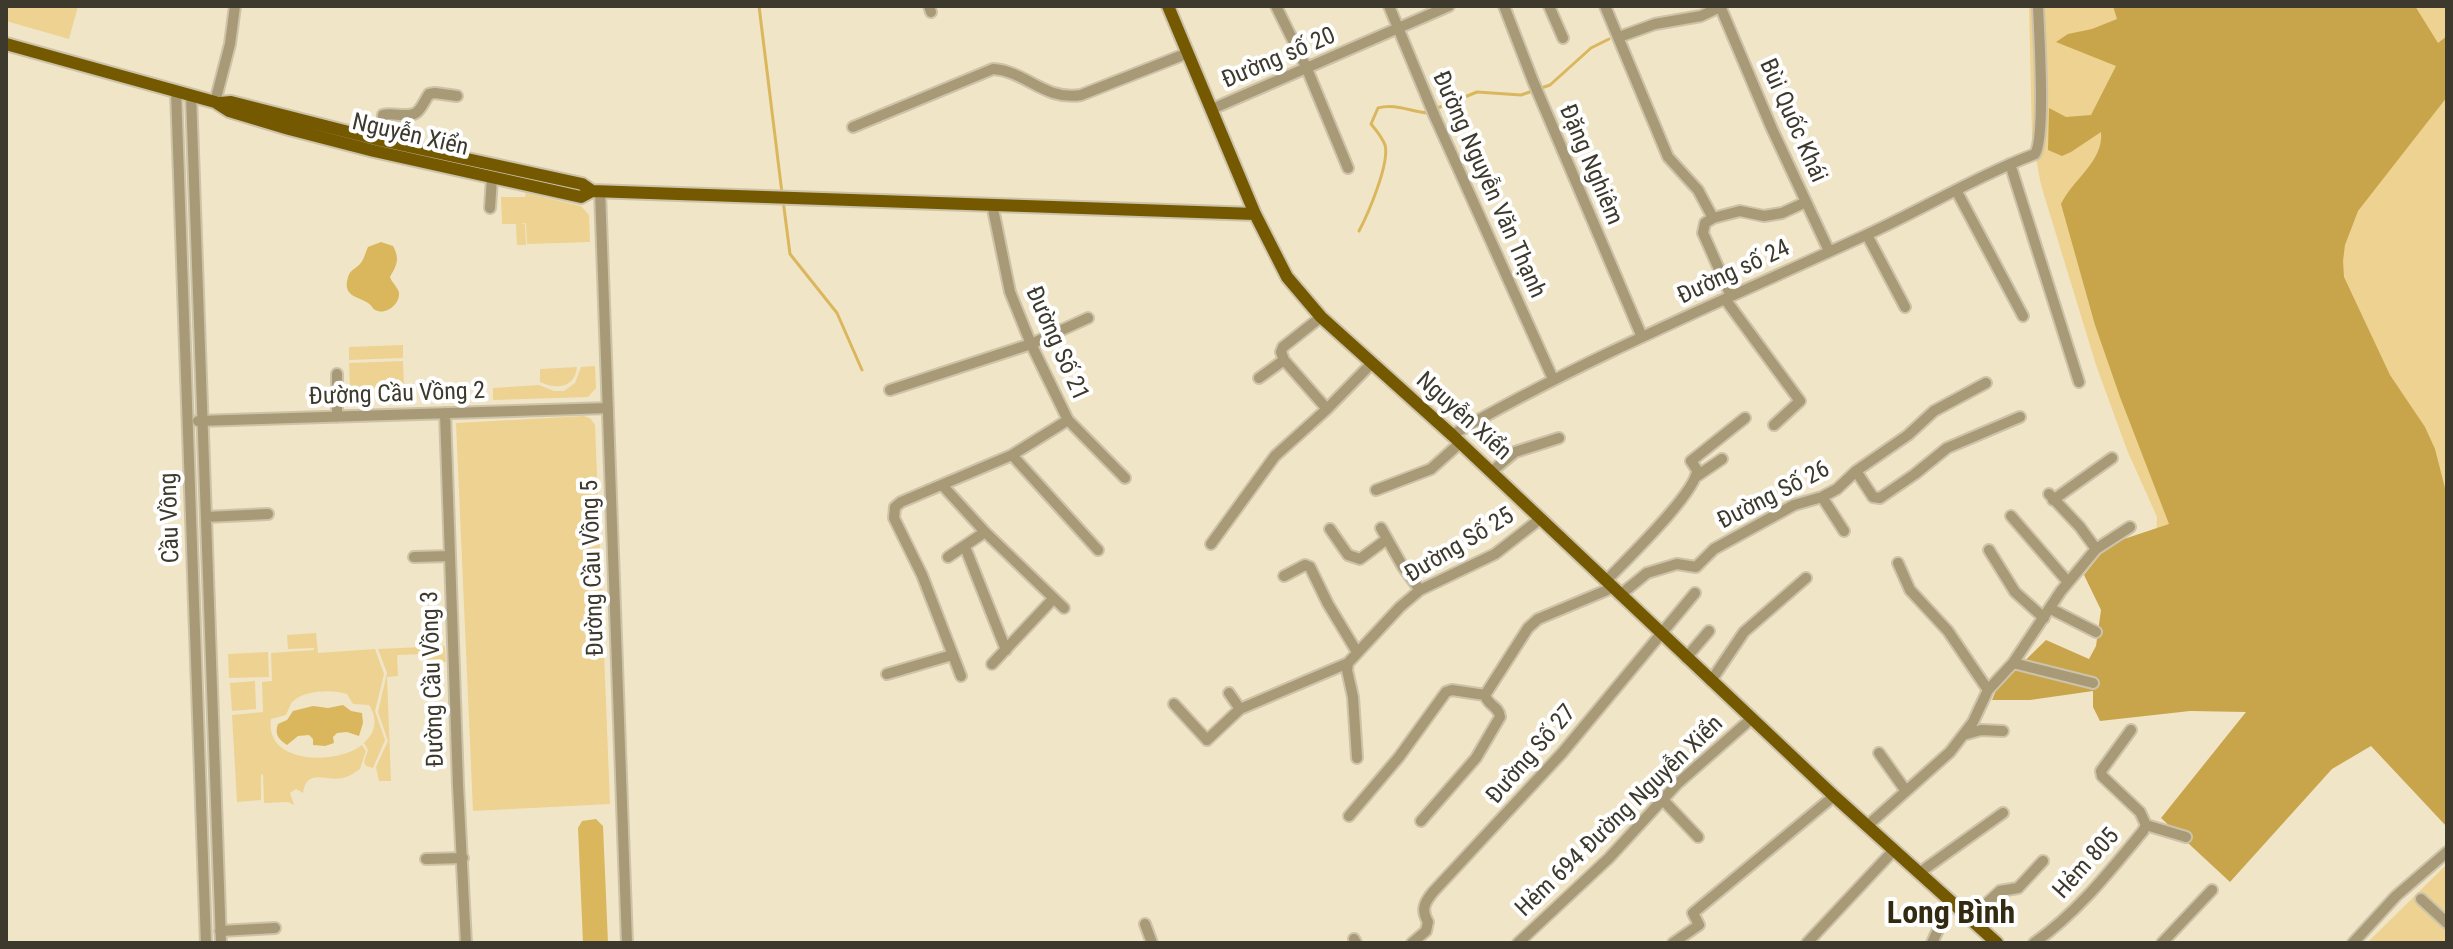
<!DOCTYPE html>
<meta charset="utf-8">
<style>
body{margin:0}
#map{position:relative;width:2453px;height:949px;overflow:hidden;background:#f1e5c8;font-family:"Roboto Condensed",sans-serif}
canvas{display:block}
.frame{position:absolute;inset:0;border:8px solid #3d392d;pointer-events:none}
</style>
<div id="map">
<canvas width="2453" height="949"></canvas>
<div class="frame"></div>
</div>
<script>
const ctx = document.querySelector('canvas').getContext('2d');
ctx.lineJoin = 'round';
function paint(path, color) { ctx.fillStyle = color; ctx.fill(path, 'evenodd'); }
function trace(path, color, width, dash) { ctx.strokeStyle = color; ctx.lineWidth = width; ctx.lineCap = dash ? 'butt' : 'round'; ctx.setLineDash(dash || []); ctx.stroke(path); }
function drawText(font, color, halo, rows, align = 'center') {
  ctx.font = font + ' "Roboto Condensed",sans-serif'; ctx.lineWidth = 8; ctx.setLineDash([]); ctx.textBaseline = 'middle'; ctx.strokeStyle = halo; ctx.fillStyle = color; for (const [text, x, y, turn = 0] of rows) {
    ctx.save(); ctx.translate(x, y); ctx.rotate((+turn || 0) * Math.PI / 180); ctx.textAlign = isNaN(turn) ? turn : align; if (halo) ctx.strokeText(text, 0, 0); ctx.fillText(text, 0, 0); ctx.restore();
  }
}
paint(new Path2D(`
 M6 6H78L69 39 6 21Z
 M2029 6H2447V742L2156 547 2157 517 2127 450 2096 365 2041 185 2032 137Z
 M526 193 581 206 589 215 590 242 527 244 526 223 520 224H525L526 245H517L516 224H502L501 197H525Z
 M403 345V358L349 360V347Z
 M403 361 404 387 350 389 349 363Z
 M595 366 596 388 588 397 493 400V388L539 385 554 391H564L575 383 581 367Z
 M577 367C575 388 557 390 540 382V369Z
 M584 416 590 418 595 425 610 804 473 811 456 423Z
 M316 633 318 653 375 649 384 674 375 711 385 740 373 768 366 766 364 762 368 750 364 743C376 732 378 719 369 705L353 704 347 694C333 689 303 690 292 702 291 703 287 713 286 715L271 719C264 765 338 765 362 745L366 751 360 769C354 773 349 777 342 778 326 782 307 767 303 793L296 789 290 793 294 805 288 802 264 803 263 775 261 774V800L237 802 232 715 263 712 262 682 272 681 271 653 314 650V648L288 649 287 635Z
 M445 646 446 662 427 663 426 654 397 655 398 676 387 677 391 781H379L376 767 388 741 378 712 387 673 378 649Z
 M268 652 269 677 229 678 228 654Z
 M255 681 256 709 232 711 230 683Z
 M2447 864V943H2367Z`), '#edd291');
paint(new Path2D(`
 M2113 6H2415L2438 43 2447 36V97L2358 211 2345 245 2343 261 2344 277 2390 375 2425 427 2435 449 2447 496V827L2371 746 2332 769 2230 882 2161 818 2246 712 2190 711 2100 721 2093 707V691L2030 700H1992L1997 688 2046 640 2089 659 2096 646 2101 610 2084 575 2103 551 2124 539 2169 524 2120 397 2095 325 2061 204C2073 179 2104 161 2101 132L2071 152 2062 156 2048 150 2049 108 2066 117 2091 115 2116 66 2056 42 2068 34 2092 29 2117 19Z`), '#c8a54b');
paint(new Path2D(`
 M381 242 393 246C400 259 397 265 390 277 392 283 398 287 399 293 400 303 388 314 378 311 371 309 374 307 368 303 358 296 342 297 348 277 350 270 355 269 360 264 364 260 365 253 368 247Z
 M343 705 351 711 362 713 363 723 359 736 347 732 337 733 333 737 334 743 325 746 313 745V739L309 735 298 736 287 745C279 740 274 734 278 724L287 720 293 711 313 706 328 708Z
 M596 819 603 826 608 943H583L578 828 582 821Z`), '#dab75d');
trace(new Path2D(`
 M759 6 782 193
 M1435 109 1477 92 1521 95 1550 85 1591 48 1609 39
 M783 200 790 254 837 313 862 370
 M1359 231C1368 214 1390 163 1385 145 1382 137 1376 130 1371 124L1378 108C1396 103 1411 112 1428 113`), '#dab75d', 3);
const minor = new Path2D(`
 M929 6 931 12
 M1276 6 1307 69 1348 168
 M1389 6 1435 117 1553 379
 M1504 6 1533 81 1642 337
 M1549 6 1563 38
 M1605 6 1668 157 1698 190 1713 218
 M1720 6 1772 129 1829 251
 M1619 37 1655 24 1701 16 1720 7
 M176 91 206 943
 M191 95 221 943
 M215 102 230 44 235 6
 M1212 109 1449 6
 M853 127 993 69C1026 71 1044 101 1081 95L1188 53
 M380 140 383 115C393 112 409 119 417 112 422 108 425 100 429 94L435 93 457 96
 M2010 164 2079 382
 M1956 190 2023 316
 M600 191 627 943
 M992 204 1010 292 1031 344 1068 420 1125 478
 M490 208 492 177
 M1867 235 1905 307
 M1731 296 1703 233 1705 223 1713 218 1740 211 1764 216 1782 213 1806 202
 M1725 299 1800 401 1774 425
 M1284 360 1281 352 1283 347 1321 317
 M1259 378 1284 360 1327 409
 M890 390 1031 344 1088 318
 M445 413 458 785 466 943
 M337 417V374
 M198 421 608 408
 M1452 435C1585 358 1727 299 1866 235 1923 209 1977 176 2035 154 2046 136 2039 34 2038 6
 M1012 455 1098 550
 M1856 471 1908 435 1934 411 1986 383
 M1491 472 1515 452 1559 438
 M1697 476 1722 459
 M943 486 985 532 1064 608
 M1376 490 1431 469 1460 443
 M1822 497 1844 531
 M2053 500 2112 458
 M2011 516 2068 582
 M206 517 268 514
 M1381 528 1403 567 1420 590
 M1330 529 1348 555 1360 559 1387 539
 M1211 544 1275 456 1327 409 1371 364
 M965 547 1006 650
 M2096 549 2130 527
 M1989 550 2015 592 2044 618
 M414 557 450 556
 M948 557 985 532
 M1898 563 1910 590 1948 631 1988 690
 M1284 576 1305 565 1310 567 1328 604 1357 652
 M1606 581C1624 562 1697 492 1697 470L1691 461 1745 418
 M1620 595 1647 573 1677 564 1696 567 1714 549 1794 505 1822 497 1837 489 1856 471 1873 497 1880 498 1915 474 1947 448 2020 417
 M2051 609 2096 632
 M1686 658 1709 631
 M1348 663 1347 670 1353 697 1357 758
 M2013 663 2093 683
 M992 664 1053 599
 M887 674 952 655
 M961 676 922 575 894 518 895 507 901 502 1012 455 1068 420
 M1711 681 1744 632 1806 578
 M1229 693 1240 709
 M1174 704 1207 740 1240 709 1348 663 1400 607 1420 590 1495 554 1540 519
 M1963 735 1981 730 2003 731
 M1879 753 1906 791
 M1663 800 1698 837
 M1349 816 1399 757 1446 692 1452 690 1485 695
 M1421 821 1476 758 1500 717C1499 706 1487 705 1485 695L1528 628 1538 619 1612 588
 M2146 825 2186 837
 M1867 826 1950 752 1973 722 1988 690 2013 663 2061 591 2096 549 2080 527 2049 494
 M426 859 463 858
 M1919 873 2003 813
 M2421 899 2447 923
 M1971 918 2000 891 2018 888 2043 861
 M1145 924 1152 943
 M220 931 275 928
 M1354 939 1356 943
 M1412 943 1426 931 1428 922C1421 910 1424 903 1433 892L1562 753 1695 593
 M1518 943 1609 858 1677 784 1751 719
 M1673 943 1699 925 1693 913 1834 796
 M1807 943 1894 850
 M1932 943 1951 901
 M2034 943C2077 913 2110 871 2143 831L2146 825 2140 812 2102 776 2101 771 2131 730
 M2162 943 2212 890
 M2353 943 2396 896 2447 852`);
const major = new Path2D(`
 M1168 6 1255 214 1287 277 1321 317 1452 435 1834 796 1997 943
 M6 44 215 102 229 111 289 129 374 151 581 197 592 191 1255 214
 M220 103 231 102 380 140 582 184 592 191`);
trace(minor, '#cdc3a9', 14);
trace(major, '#cdc3a9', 16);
trace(minor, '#a89a76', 10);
trace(major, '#745900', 12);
drawText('24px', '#3d392d', '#fff', [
 ["Đường số 20",1279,59,-23],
 ["Bùi Quốc Khái",1792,121,66],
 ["Nguyễn Xiển",410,136,13],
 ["Đặng Nghiêm",1590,165,67],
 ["Đường Nguyễn Văn Thạnh",1488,185,66],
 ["Đường số 24",1734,273,-25],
 ["Đường Số 21",1056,344,66],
 ["Đường Cầu Vồng 2",397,395,-2],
 ["Nguyễn Xiển",1463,417,42],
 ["Đường Số 26",1774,496,-27],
 ["Cầu Vồng",171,518,-92],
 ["Đường Số 25",1460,546,-31],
 ["Đường Cầu Vồng 5",594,568,-92],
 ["Đường Cầu Vồng 3",434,679,-92],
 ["Đường Số 27",1532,755,-49],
 ["Hẻm 694 Đường Nguyễn Xiển",1620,817,-44],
 ["Hẻm 805",2087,864,-48]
]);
drawText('bold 32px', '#332a12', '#fff', [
 ["Long Bình",1951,915]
]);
</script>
